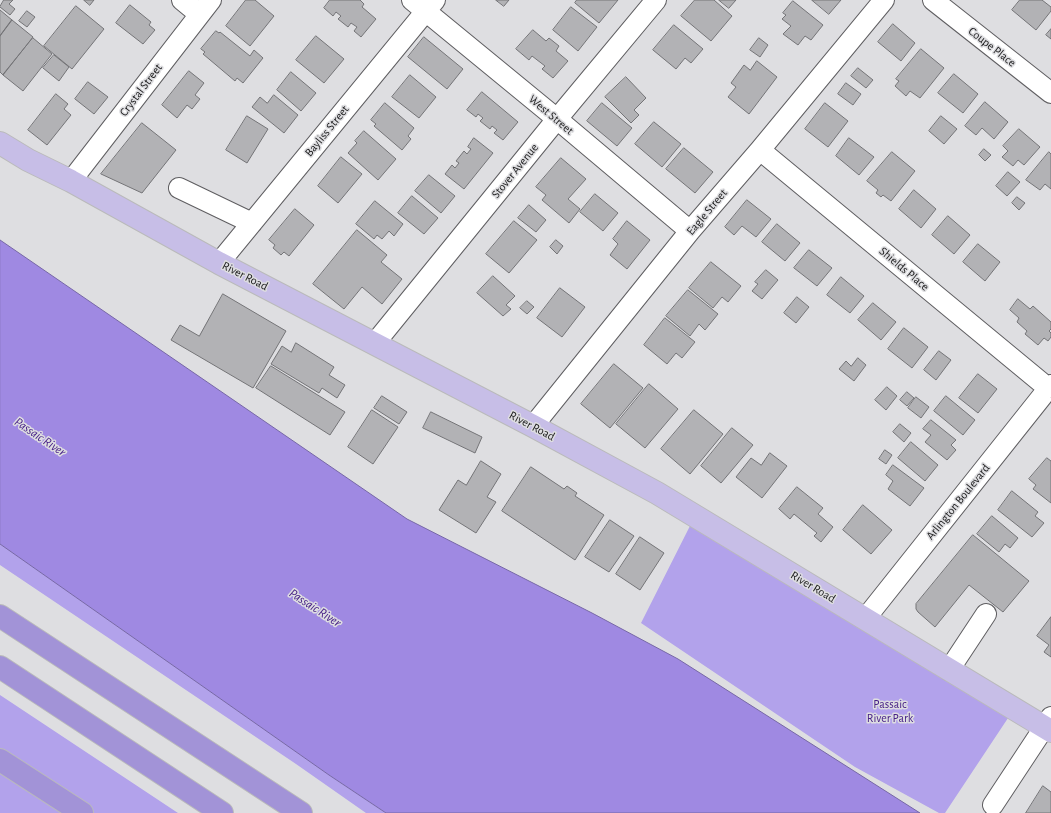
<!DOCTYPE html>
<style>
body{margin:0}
canvas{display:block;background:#dedee1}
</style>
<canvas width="1051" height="813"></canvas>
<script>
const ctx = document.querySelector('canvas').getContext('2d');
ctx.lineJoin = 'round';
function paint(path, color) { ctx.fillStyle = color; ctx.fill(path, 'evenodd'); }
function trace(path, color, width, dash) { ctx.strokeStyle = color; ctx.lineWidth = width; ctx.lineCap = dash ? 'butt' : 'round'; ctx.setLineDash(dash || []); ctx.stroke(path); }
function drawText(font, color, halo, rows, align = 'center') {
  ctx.font = font + ' "Alegreya Sans",sans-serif'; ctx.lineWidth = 3; ctx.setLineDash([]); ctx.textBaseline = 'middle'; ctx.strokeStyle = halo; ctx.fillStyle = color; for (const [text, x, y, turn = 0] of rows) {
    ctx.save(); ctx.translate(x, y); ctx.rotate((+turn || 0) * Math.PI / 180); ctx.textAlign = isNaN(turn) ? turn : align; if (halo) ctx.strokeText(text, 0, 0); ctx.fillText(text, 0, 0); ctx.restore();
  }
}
paint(new Path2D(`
 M695 516 1014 709 945 813H939L855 767 641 623Z
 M0 544 329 775 386 813H366L296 764 0 565Z
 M0 695 178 813H0Z`), '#b2a2eb');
const water = new Path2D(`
 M0 240 407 519 592 613 678 659 920 813H386L329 775 0 544Z`);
paint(water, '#9f89e2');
trace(water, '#7768a6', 1);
const building = new Path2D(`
 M4 0H13L9 4 15 9 10 15 0 7Z
 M84 0H94L90 5Z
 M246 0H255L274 16 250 46 226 26Z
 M330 0H360L364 4 362 7 376 19 361 37 354 31 357 27 351 23 348 27 338 19 341 16 336 12 333 16 324 8Z
 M496 0H509L504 6Z
 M577 0H618L599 23 575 3Z
 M695 0H714L732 16 711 41 681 16Z
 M719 0H736L729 8Z
 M812 0H841L829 14Z
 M1020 0H1042L1051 7V11L1036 30 1012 10Z
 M793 1 823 25 811 40 805 36 798 45 783 34 791 26 782 19 786 15 783 13Z
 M130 5 151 22 149 25 155 30 143 44 116 23Z
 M76 6 104 29 72 69 44 46Z
 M571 7 597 27 578 51 553 30Z
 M0 10 12 20 0 36Z
 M27 11 35 17 27 27 19 21Z
 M12 20 33 37 3 75 0 72V36Z
 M893 24 915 43 901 61 878 42Z
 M674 25 703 49 691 63 685 58 676 69 653 50Z
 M1051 29V39L1046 35Z
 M533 30 546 41 549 38 559 46 556 51 568 61 553 78 542 69 545 66 532 56 529 60 516 49Z
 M216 31 219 33 220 32 250 56 254 50 263 58 243 83 237 78 235 81 203 54 205 52 201 49Z
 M316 36 344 59 324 83 296 60Z
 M424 37 463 69 447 89 408 57Z
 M33 38 52 54 23 91 3 75Z
 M759 38 768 45 760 57 750 50Z
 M921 49 944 68 920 98 910 91 906 96 895 86 899 81 896 79Z
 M54 55 69 67 59 81 43 68Z
 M757 61 777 77 749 114 728 97 736 87 731 83 744 65 750 70Z
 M858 68 873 80 866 88 851 76Z
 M189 71 204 83 195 95 200 99 192 109 187 105 177 118 162 105Z
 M291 72 316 93 301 111 277 90Z
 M954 74 978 94 963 113 938 93Z
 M410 75 436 97 419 118 392 97Z
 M626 77 646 98 634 110 639 115 631 123 605 97Z
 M88 82 108 97 94 114 75 99Z
 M846 83 861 94 853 105 838 94Z
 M482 92 518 122 503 140 494 133 497 130 492 126 490 129 480 121 483 118 478 114 476 117 467 110Z
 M56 94 68 104 64 109 71 115 47 145 28 130Z
 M274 95 298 115 284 133 252 107 260 97 267 103Z
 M985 102 1008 122 994 139 982 128 976 135 965 126Z
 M385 103 414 128 408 136 411 139 402 150 374 126 376 124 371 120Z
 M602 103 632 128 617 146 587 121Z
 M825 103 848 121 828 147 805 129Z
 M247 116 268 129 247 163 226 150Z
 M941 116 957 129 944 144 929 131Z
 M654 122 681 144 662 167 635 144Z
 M142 123 176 150 142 193 101 174Z
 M1019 129 1040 147 1024 165 1018 160 1013 166 1002 157 1008 151 1003 146Z
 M364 131 396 159 378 180 348 153 357 143 355 141Z
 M474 138 493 153 464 189 445 174 452 165 455 168 459 163 456 161 464 151 467 154 471 149 468 147Z
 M849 138 874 157 859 175 836 156Z
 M684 148 713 172 695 193 666 169Z
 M984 149 991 155 985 161 979 155Z
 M892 152 915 171 891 201 883 195 881 197 876 193 878 190 867 181Z
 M1049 152 1051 154V189L1045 184 1040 190 1026 180Z
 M341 157 362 174 338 203 318 186Z
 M561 158 586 179 568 199 580 209 569 223 542 200 546 195 536 187Z
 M1008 172 1020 182 1007 196 996 186Z
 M429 175 455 196 441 213 415 191Z
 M914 190 936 209 921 228 899 209Z
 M595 194 618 213 603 231 580 212Z
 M412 196 438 218 424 234 398 213Z
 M1017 197 1025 203 1019 210 1012 203Z
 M747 200 771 219 756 237 742 226 734 235 725 227Z
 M375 201 403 224 394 236 389 231 382 239 377 235 374 239 356 224Z
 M529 205 546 220 536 232 518 218Z
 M295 209 314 225 289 256 284 252 281 255 273 248 275 245 269 240Z
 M948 216 970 235 954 254 932 235Z
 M514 221 537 240 509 273 486 254Z
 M627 221 650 240 627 269 610 255 618 244 613 239Z
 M777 224 800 243 785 261 762 242Z
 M357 230 387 255 381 262 402 279 382 304 362 287 344 309 313 284Z
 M556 240 563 246 557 254 550 247Z
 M978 244 1000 262 985 281 963 262Z
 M809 250 832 268 817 286 794 268Z
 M711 262 741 286 728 302 722 297 713 308 689 288Z
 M766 270 778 280 762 299 752 291 758 284 755 282Z
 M493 276 515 296 506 305 511 309 503 316 477 293Z
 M841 277 864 296 850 313 827 295Z
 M560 288 585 307 562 337 537 318Z
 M688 290 718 314 705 330 699 324 690 336 666 316Z
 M223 294 286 331 253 388 171 340 180 325 199 336Z
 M797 297 809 307 796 323 784 313Z
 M1018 299 1030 309 1033 306 1051 322V329L1049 331 1051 333V337L1048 341 1044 338 1038 345 1025 334 1027 331 1017 322 1019 318 1010 310Z
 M527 301 534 307 527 314 520 308Z
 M873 303 896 322 881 340 858 320Z
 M665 318 695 342 682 358 676 353 667 364 644 345Z
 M904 328 928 347 912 368 888 349Z
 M296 343 334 367 329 375 345 385 337 398 322 388 319 393 271 364 282 346 291 352Z
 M939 351 951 360 936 380 924 370Z
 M858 358 866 365 854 381 839 369 846 361 851 366Z
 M614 364 643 388 610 428 581 404Z
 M271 366 345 412 330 435 256 388Z
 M978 374 997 389 978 413 959 398Z
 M649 384 678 409 645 448 616 424Z
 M887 387 897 396 886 410 875 400Z
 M907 392 914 398 907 406 900 400Z
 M382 396 407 412 399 424 374 408Z
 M946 396 975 420 963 435 934 411Z
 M916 397 929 407 921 418 908 408Z
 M372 410 398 427 373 464 348 447Z
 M694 410 723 434 690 474 661 449Z
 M431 412 482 437 475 453 423 428Z
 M931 420 956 440 951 445 956 450 947 460 925 442 931 435 923 429Z
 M900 424 911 433 904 442 893 432Z
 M732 428 753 445 721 483 701 466Z
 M911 442 938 465 925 481 898 458Z
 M885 450 892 455 886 464 879 459Z
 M770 453 787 466 762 498 736 477 751 458 761 465Z
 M1047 458 1051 461V503L1033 489 1036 485 1029 479Z
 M481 461 501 474 487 497 496 502 476 533 439 510 458 480 466 485Z
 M893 465 924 488 910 506 888 489 893 481 886 475Z
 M531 467 564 489 567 486 577 493 575 496 604 515 575 560 502 511Z
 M797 487 823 508 818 514 833 527 821 542 814 536 817 533 794 514 790 519 779 509Z
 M1012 491 1038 512 1035 516 1044 523 1032 537 998 510Z
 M863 505 892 530 871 554 843 530Z
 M992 516 1018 538 1010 548 1005 544 999 552 977 534Z
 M610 520 634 536 609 572 585 557Z
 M973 535 1029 581 1003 612 969 585 935 627 918 612 916 609V604Z
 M640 537 664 553 640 590 616 574Z
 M1051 617V657L1044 652 1049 645 1037 636Z
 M1043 786 1051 792V813H1026Z`);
paint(building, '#b2b2b5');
trace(building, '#747477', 1);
const minor = new Path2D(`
 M182 0 199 14
 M412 0 557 119 690 231
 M933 0 1051 93
 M760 150 1048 388
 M71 181 211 0
 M179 188 252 223
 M219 263 435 0
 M375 343 557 119 656 0
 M533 426 690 231 760 150 884 0
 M865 619 1051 385
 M949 670 986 614
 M993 805 1051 717`);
const major = new Path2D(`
 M0 143 28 160 71 181 219 263 533 426 657 493 1051 731`);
const highway = new Path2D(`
 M0 616 301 813
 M0 667 222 813
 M0 760 82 813`);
trace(minor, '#5f5e61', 22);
trace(major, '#bababb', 24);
trace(highway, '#bababb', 24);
trace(minor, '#fff', 20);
trace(major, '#c7bee7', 22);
trace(highway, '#a293d7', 22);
drawText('12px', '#1a1a1b', '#dedee1', [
 ["Coupe Place",992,47,38],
 ["Crystal Street",141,90,-53],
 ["West Street",551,115,40],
 ["Bayliss Street",327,131,-51],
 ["Stover Avenue",515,171,-51],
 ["Eagle Street",707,212,-50],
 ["Shields Place",904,269,40],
 ["River Road",245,276,27],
 ["River Road",532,426,28],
 ["Arlington Boulevard",958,502,-51],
 ["River Road",813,587,31]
]);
drawText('12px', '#472087', '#dedee1', [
 ["Passaic",890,704],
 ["River Park",890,718]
]);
drawText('italic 13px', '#461f86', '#dedee1', [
 ["Passaic River",40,437,34],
 ["Passaic River",315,608,33]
]);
</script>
